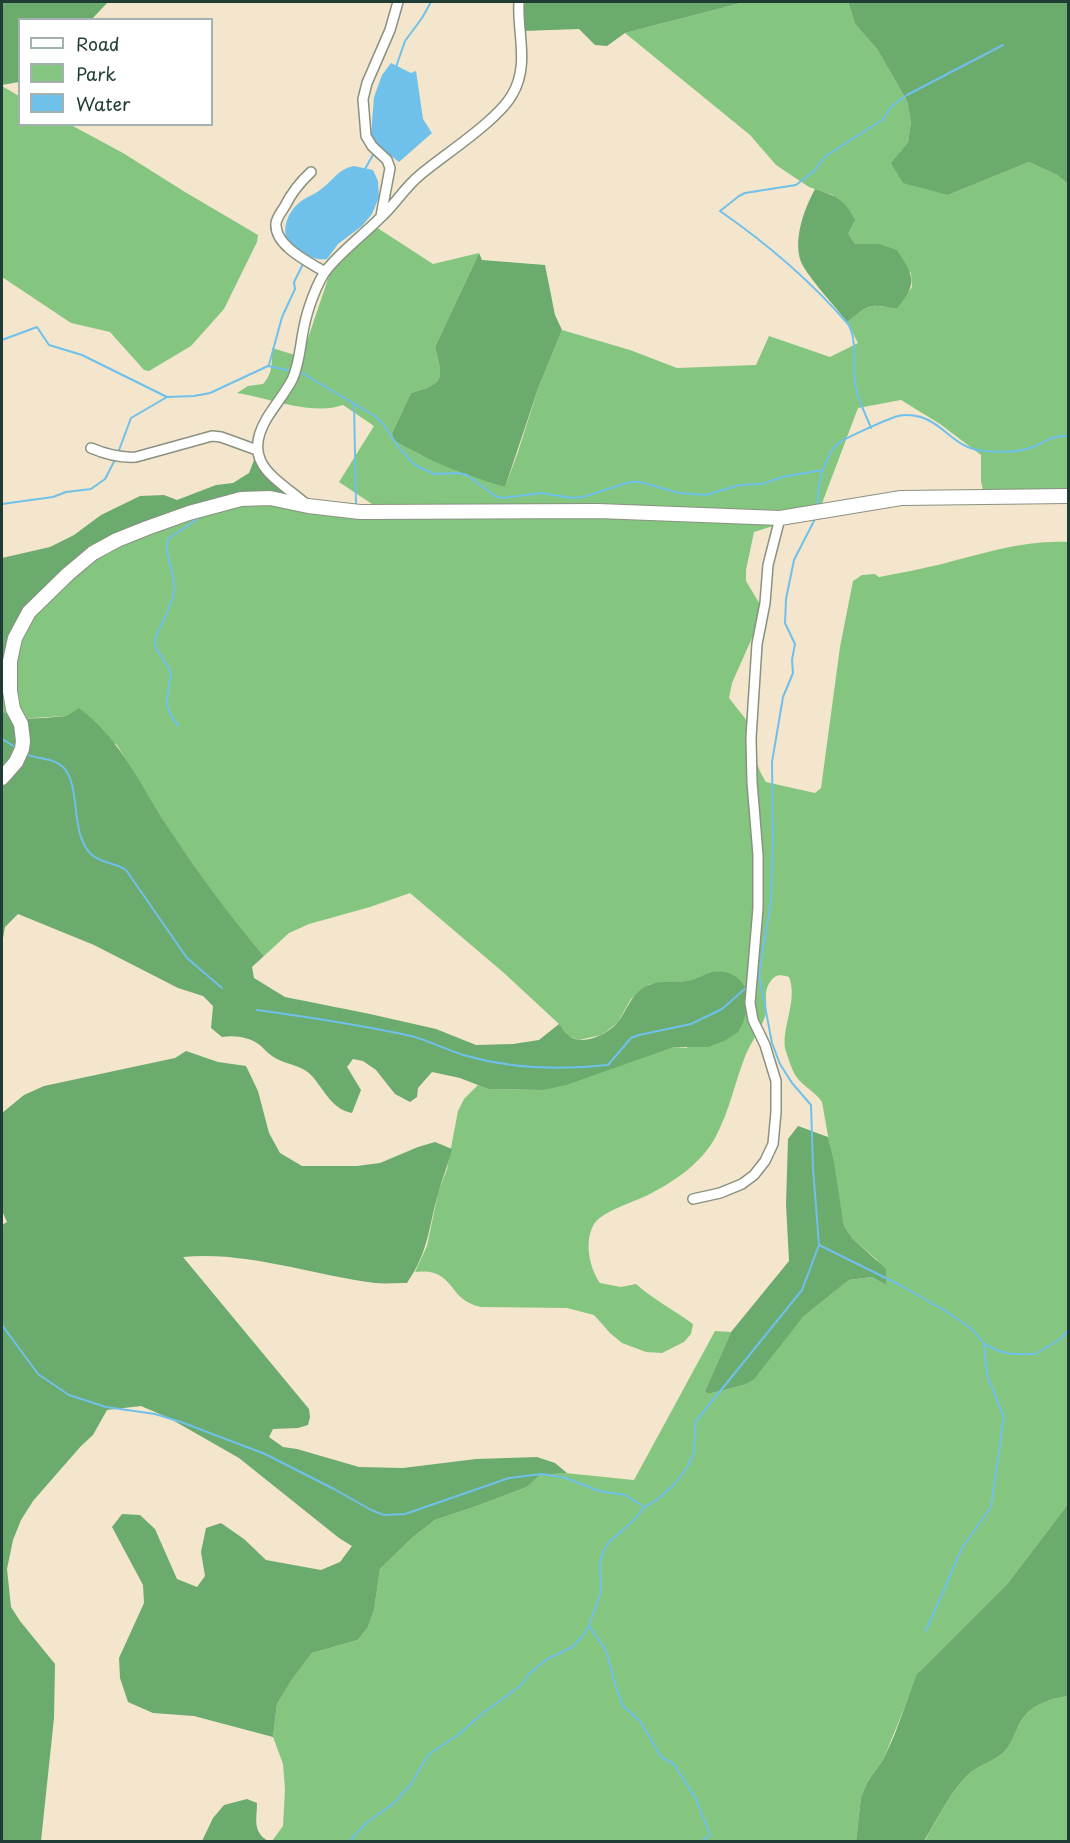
<!DOCTYPE html>
<style>
body{margin:0}
#map{position:relative;width:1070px;height:1843px;overflow:hidden;background:#f3e6cd;font-family:"Playpen Sans",sans-serif}
canvas{display:block}
.frame{position:absolute;inset:0;border:3px solid #1f3d34;pointer-events:none}
.legend{position:absolute;left:18px;top:18px;width:195px;height:108px;box-sizing:border-box;background:#fff;border:2px solid #a5b1ae;margin:0;padding:8px 10px;list-style:none;font-size:18px;color:#1f3d34}
.legend li{display:flex;align-items:center;gap:12px;height:30px}
.legend b{width:30px;border:2px solid #a5b1ae}
</style>
<div id="map">
<canvas width="1070" height="1843"></canvas>
<div class="frame"></div>
<ul class="legend">
<li><b style="height:8px;background:#fff"></b>Road</li>
<li><b style="height:16px;background:#84c67f"></b>Park</li>
<li><b style="height:16px;background:#6fc0ea"></b>Water</li>
</ul>
</div>
<script>
const ctx = document.querySelector('canvas').getContext('2d');
ctx.lineJoin = 'round';
function paint(path, color) { ctx.fillStyle = color; ctx.fill(path, 'evenodd'); }
function trace(path, color, width, dash) { ctx.strokeStyle = color; ctx.lineWidth = width; ctx.lineCap = dash ? 'butt' : 'round'; ctx.setLineDash(dash || []); ctx.stroke(path); }
paint(new Path2D(`
 M745 2H848L855 24 877 49 907 101 911 120 908 144 948 195 1029 162 1057 175 1068 184V495H984L981 481V455L940 424 901 400 858 408 818 514 798 518 754 532 746 570V581L764 611 732 683 729 698 755 731C752 749 756 767 766 782L815 793 821 788 840 647 853 581 862 575 875 574 879 577C900 573 921 569 942 564 984 553 1025 540 1068 542V1504L1008 1583 919 1672 883 1760 868 1781 861 1797 856 1841H272L283 1826 285 1789 283 1764 273 1737 277 1704 291 1681 312 1653 358 1640 368 1627 374 1610 380 1569 413 1537 435 1520 474 1507 527 1487 540 1475 565 1473 634 1480 715 1331 731 1332 705 1391 708 1394 744 1385 803 1317 849 1280 872 1277 886 1285 877 1260 853 1239 844 1226 822 1102C814 1090 799 1085 793 1071 790 1064 787 1055 785 1048 782 1026 798 1000 789 977 781 974 775 974 770 982 762 994 769 1004 765 1017 760 1030 752 1041 746 1054 735 1081 730 1110 716 1136 702 1163 675 1181 648 1195 634 1202 599 1212 593 1226 584 1243 590 1269 600 1283L621 1287 636 1284C654 1300 674 1310 693 1324L691 1334 684 1342 662 1353 646 1352 622 1343 610 1333 594 1315 567 1308 481 1307C446 1300 456 1267 415 1272L427 1246 438 1193 447 1169 458 1111 464 1099 478 1085 488 1089 543 1090 674 1047 687 1048 711 972 700 979 689 981 650 984 631 999 618 1022 611 1028 601 1035 579 1040 568 1036 559 1024 504 973 410 893 370 907 309 924 289 933 264 956 231 918 169 830 117 745 67 716 14 719 2 711V674L21 618 116 539 241 498 368 516 372 504 339 482 374 426 343 405C312 416 269 398 237 393L248 386 263 384C273 373 272 363 272 348L295 355 303 353 330 273 376 227 433 264 479 253 435 347C443 379 446 383 411 393L392 433 408 448 420 455 505 487 518 452 539 386 562 330 630 350 677 368 756 365 769 336 830 357 858 343 847 322C856 316 866 304 877 306 885 306 889 308 897 307L912 287 911 273 879 244H855L848 233 833 195 809 187 776 165 750 135 625 33Z
 M2 86 19 96 20 124 71 125 123 153 185 192 258 235 257 242 224 309 191 346 149 371 144 370 110 332 71 323 2 277Z
 M1068 1696V1841L924 1842C937 1821 952 1788 971 1772 980 1765 994 1761 1003 1753 1009 1748 1014 1736 1017 1729 1026 1706 1046 1700 1068 1696Z`), '#84c67f');
paint(new Path2D(`
 M2 2H108L92 19 20 20 19 82 2 85Z
 M524 2H745L625 33 607 46 595 45 579 29 522 31Z
 M848 2H1068V184L1057 175 1029 162 948 195 903 183 891 163 908 143 911 121 907 101 877 49 855 24Z
 M815 189C837 196 845 200 855 220L848 233 855 244H879L897 250C913 275 919 283 897 308 889 308 885 306 877 306 866 304 856 316 847 322 834 305 814 284 803 266 791 244 804 209 815 189Z
 M479 253 482 260 545 265 555 315 562 330 539 386 505 487C466 475 429 462 394 440L392 433 411 393C446 383 443 379 435 347Z
 M254 460 266 475 296 490 281 499 169 516 55 581 8 654 2 678V558L50 547 74 535 101 515 140 496 164 495 177 500 216 485 233 483 249 473Z
 M2 707V711L15 719 44 718 67 716 79 708C122 740 142 789 171 832 200 875 230 917 264 956L252 967 254 978 285 997 370 1014 436 1029 476 1045 513 1044 539 1040 559 1024C562 1027 564 1032 568 1035 581 1047 607 1035 617 1023 628 1010 631 992 649 985 659 980 675 983 686 981 697 980 704 974 712 972 733 969 743 980 750 998L743 1023 738 1032 724 1041 708 1047H674L566 1085 543 1090 488 1089 460 1078 432 1072 418 1088 417 1097 410 1102 395 1094 376 1070 363 1061 353 1059 347 1067 361 1090 352 1113C332 1109 325 1091 312 1076 302 1065 287 1065 275 1058 270 1055 265 1050 261 1046 250 1037 235 1035 222 1037L211 1028 213 1006 203 996 178 988 94 945 18 914 5 927 2 944Z
 M186 1051 218 1062 246 1066 258 1091 269 1133 280 1153 302 1166H357L380 1163 418 1147 435 1142 452 1149C448 1165 442 1179 438 1194 428 1229 429 1251 407 1283 397 1283 385 1284 375 1283 311 1275 248 1251 183 1257L309 1409 310 1417 308 1425 298 1428 273 1429 269 1437 283 1447 297 1449 359 1467 403 1468 476 1459 537 1457 555 1463 567 1473 540 1475 527 1487 474 1507 435 1520 413 1537 380 1569 374 1610 368 1627 358 1640 312 1653 291 1681 277 1704 273 1737 194 1716 153 1713 128 1702 120 1678 119 1658 144 1603 143 1585 112 1527 122 1514 140 1515 155 1529 177 1579 197 1587 205 1576 201 1552 206 1528 221 1523 244 1539 266 1560 321 1570 340 1562 352 1546 339 1538 239 1458 169 1418 141 1406 107 1410 93 1435 81 1446 33 1501 21 1520 13 1540 7 1569 11 1607 20 1621 55 1664 54 1718 41 1841H2V1225L7 1222 2 1211V1113L24 1095 44 1086 175 1058Z
 M798 1126 828 1137 834 1163 844 1226 853 1239 886 1269V1285L872 1277 849 1280 803 1317 754 1379 744 1385 708 1394 705 1391 731 1332 789 1261 786 1204 788 1139Z
 M1068 1504V1696C1046 1700 1026 1706 1017 1729 1014 1736 1009 1748 1003 1753 994 1761 980 1765 971 1772 952 1788 937 1821 924 1841H856L861 1797 868 1781 883 1760 894 1736 917 1674 1008 1583Z
 M247 1799 257 1803C257 1819 252 1831 268 1841H202L213 1818 224 1805Z`), '#6bab6e');
paint(new Path2D(`
 M391 63 411 73 416 71 423 119 432 133 399 162 378 146 371 135 374 97 382 75Z
 M354 166 373 170 378 181 379 197 372 214 362 226 338 244 327 259C316 261 305 255 296 250 278 238 285 214 300 202 306 197 314 195 320 190 333 181 338 169 354 166Z`), '#6fc0ea');
trace(new Path2D(`
 M396 67 405 41 422 18 431 2
 M365 169 374 153
 M2 340 37 327 49 345 82 355 167 397
 M269 365 282 317 295 289 294 282 303 264
 M297 372 302 373 375 416 384 425 400 449 415 465 434 474 458 473 467 475 495 496 502 498 541 493 573 498 583 497 630 482H640L679 493 706 495 739 485 762 484 782 477 823 470
 M354 403 356 505
 M871 428C866 415 859 402 856 388 851 368 859 342 848 324 809 279 769 245 720 211L739 196 745 193 796 185 814 171 826 156 882 120 892 106 907 95 1003 45
 M118 453 131 418 167 397 194 396 210 393 268 366 292 371
 M2 504 53 497 66 492 91 489 105 479 116 458
 M818 506C817 486 823 461 836 445 840 440 890 418 898 416 905 414 913 415 921 417 946 425 953 448 984 451 999 452 1015 453 1030 448 1045 443 1051 435 1068 436
 M179 726C160 705 169 697 171 672L156 648 155 641C159 624 172 610 174 591 176 573 164 556 168 539L202 516
 M2 739 17 748
 M24 753C36 760 53 757 63 767 82 786 69 835 92 855 101 863 116 863 126 870L187 958 222 988
 M257 1010C308 1017 361 1025 411 1036 431 1041 448 1051 467 1056 513 1069 561 1070 608 1065L631 1038 639 1035 691 1024 722 1009 748 986
 M819 1245 900 1285 944 1310 972 1329 984 1344 999 1351 1012 1354H1035L1059 1340 1068 1330
 M2 1325 38 1374 69 1395 106 1407 155 1414 181 1422 265 1454 334 1489 371 1510 384 1515 405 1514 509 1478 542 1474 566 1478 599 1491 625 1495 645 1507
 M589 1626 606 1650 615 1684 623 1706 641 1722 661 1757 674 1764 696 1799 710 1835 701 1842
 M926 1631 962 1548 991 1507 1004 1417 987 1375 984 1344
 M349 1842 367 1822 393 1804 411 1784 429 1754 458 1735 482 1714 520 1686 529 1674 546 1660 572 1647 582 1637 589 1626 601 1592 600 1564 603 1552 608 1543 633 1521 645 1507 658 1499 675 1484 688 1466 694 1452 696 1421 802 1290 819 1245 813 1168 811 1105 792 1083 780 1064 772 1043 759 975 771 901 773 840 772 762 783 697 793 673 792 660 795 644 785 623 786 599 794 560 815 519`), '#6fc0ea', 2);
const street = new Path2D(`
 M311 172C299 183 292 192 285 206 282 211 277 217 276 223 274 246 309 262 325 272
 M381 216 390 168 387 160 372 146 366 136 363 99 367 83 390 30 398 2
 M91 448C105 454 120 458 136 457L212 436 221 437 257 450
 M306 504C276 478 240 463 267 418 275 405 285 393 292 380 300 363 300 345 304 327 307 311 317 281 328 268 343 250 363 235 380 218 395 205 404 188 420 175 445 154 497 121 512 95 530 65 517 33 519 2
 M693 1199 720 1193 742 1184 754 1175 765 1161 773 1144 776 1112V1081L765 1045 753 1020 750 1003 758 908V855L752 782 751 738 757 644 765 603 768 565 780 518`);
const secondary = new Path2D(`
 M2 778 16 762 22 749 23 741 21 724 13 709 10 691V661L15 638 29 612 68 574 93 553 117 540 147 528 189 513 241 499 270 498 308 506 360 512 598 511 780 518 901 498 1068 496`);
trace(street, '#899280', 12);
trace(secondary, '#899280', 16);
trace(street, '#fff', 9);
trace(secondary, '#fff', 14);
</script>
